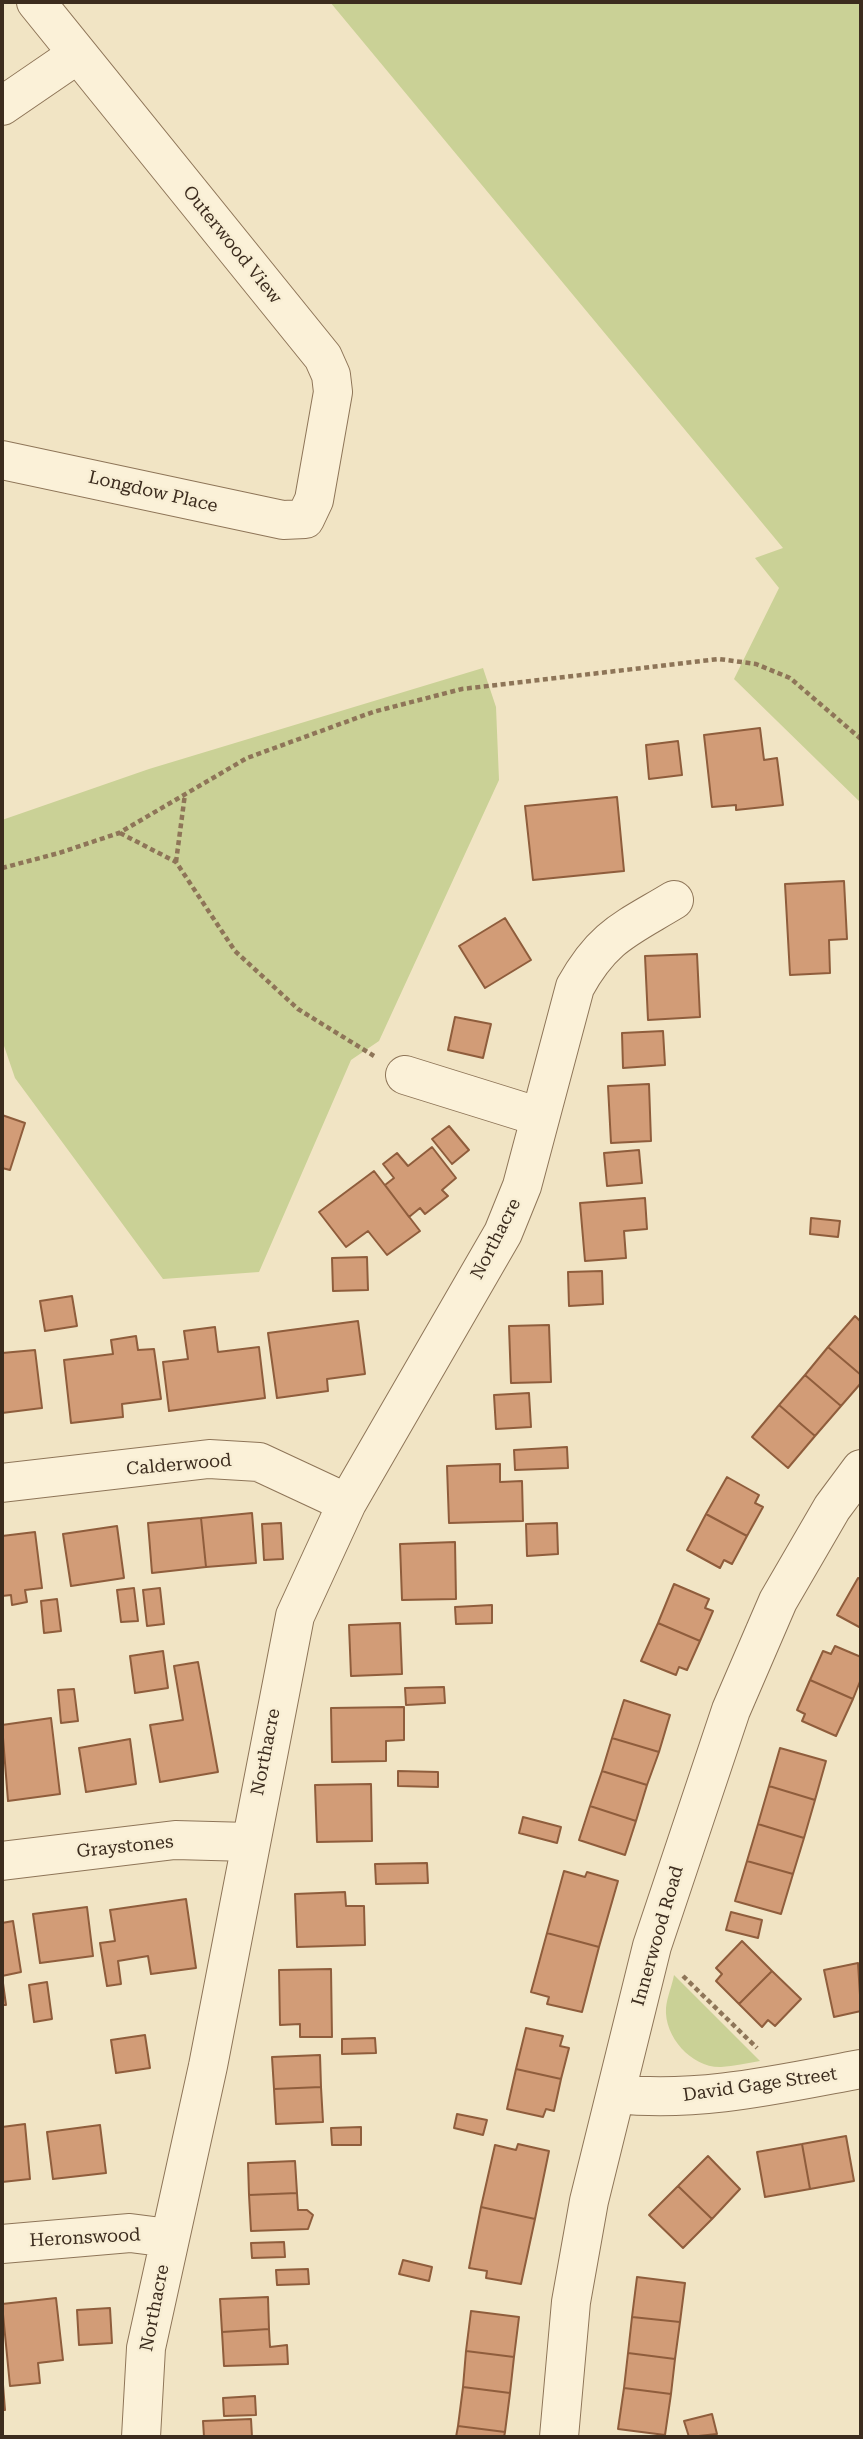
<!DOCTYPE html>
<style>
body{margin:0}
#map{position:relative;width:863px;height:2439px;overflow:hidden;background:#f1e4c4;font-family:"Roboto Serif",serif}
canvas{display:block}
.frame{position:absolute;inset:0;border:4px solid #3c2c1e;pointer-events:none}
</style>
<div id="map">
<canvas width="863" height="2439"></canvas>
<div class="frame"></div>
</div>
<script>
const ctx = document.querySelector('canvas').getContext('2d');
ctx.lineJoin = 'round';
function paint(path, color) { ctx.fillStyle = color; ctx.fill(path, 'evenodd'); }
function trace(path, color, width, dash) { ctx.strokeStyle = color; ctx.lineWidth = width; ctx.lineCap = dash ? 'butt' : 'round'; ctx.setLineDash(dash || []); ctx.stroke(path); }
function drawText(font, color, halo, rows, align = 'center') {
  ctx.font = font + ' "Roboto Serif",serif'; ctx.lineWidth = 5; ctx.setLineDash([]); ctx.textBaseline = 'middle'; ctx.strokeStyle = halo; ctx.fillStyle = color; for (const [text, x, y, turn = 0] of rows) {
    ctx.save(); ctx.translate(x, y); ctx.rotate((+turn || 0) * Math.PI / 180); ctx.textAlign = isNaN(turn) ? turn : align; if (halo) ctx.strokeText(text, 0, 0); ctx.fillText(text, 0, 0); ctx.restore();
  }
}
paint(new Path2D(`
 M330 2H861V803L734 679 779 588 755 558 783 548Z
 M483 668 496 707 499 780 379 1041 351 1060 259 1272 163 1279 15 1078 2 1040V820L149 769Z
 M674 1975 760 2061C747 2063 734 2066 721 2067 692 2068 664 2037 666 2008 667 1997 672 1986 674 1975Z`), '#cad196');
const building = new Path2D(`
 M760 728 764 760 777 758 783 805 736 810V805L712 807 704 735Z
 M678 741 682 775 649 779 646 745Z
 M617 797 624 871 533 880 525 806Z
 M844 881 847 939 829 940 830 973 790 975 785 884Z
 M505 918 531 960 485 988 459 946Z
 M697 954 700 1017 648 1020 645 956Z
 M455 1017 491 1024 483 1058 448 1050Z
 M663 1031 665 1065 623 1068 622 1033Z
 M649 1084 651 1141 611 1143 608 1086Z
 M2 1115 25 1123 10 1170 2 1168Z
 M449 1126 469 1150 452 1164 432 1139Z
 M432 1147 456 1178 442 1190 448 1196 425 1214 420 1208 409 1217 385 1185 394 1178 383 1164 397 1153 408 1166Z
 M639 1150 642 1183 607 1186 604 1153Z
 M374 1171 420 1231 387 1255 368 1231 346 1247 319 1212Z
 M645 1198 647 1229 624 1231 626 1258 585 1261 580 1203Z
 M811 1218 840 1221 838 1237 810 1234Z
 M367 1257 368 1290 333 1291 332 1258Z
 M602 1271 603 1304 569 1306 568 1272Z
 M72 1296 77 1326 45 1331 40 1301Z
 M855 1316 861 1322V1375L828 1347Z
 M358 1321 365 1374 327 1379 328 1391 277 1398 268 1333Z
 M549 1325 551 1382 511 1383 509 1326Z
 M215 1327 218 1352 259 1347 265 1398 169 1411 163 1362 188 1359 184 1331Z
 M136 1336 138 1350 154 1349 161 1399 122 1404 123 1417 71 1423 64 1360 113 1354 111 1340Z
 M828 1347 861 1375V1383L841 1406 805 1375Z
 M35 1350 42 1408 2 1413V1353Z
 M805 1375 841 1406 815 1436 779 1405Z
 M529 1393 531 1427 496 1429 494 1395Z
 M779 1405 815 1436 788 1468 752 1437Z
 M567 1447 568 1468 515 1470 514 1450Z
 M500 1464V1482L522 1481 523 1521 449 1523 447 1466Z
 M727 1477 759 1495 755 1503 763 1507 747 1536 706 1514Z
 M252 1513 256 1563 206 1567 201 1518Z
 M706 1514 747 1536 732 1564 724 1560 720 1568 687 1550Z
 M201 1518 206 1567 152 1573 148 1523Z
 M281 1523 283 1559 264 1560 262 1524Z
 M557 1523 558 1554 527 1556 526 1524Z
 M117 1526 124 1578 71 1586 63 1534Z
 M35 1532 42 1588 25 1590 27 1602 12 1605 11 1595 2 1596V1536Z
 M455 1542 456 1599 402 1600 400 1544Z
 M858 1578 861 1579V1628L837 1615Z
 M674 1584 709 1599 705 1608 713 1611 700 1641 658 1623Z
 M134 1588 138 1621 121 1622 117 1590Z
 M160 1588 164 1624 147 1626 143 1590Z
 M57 1599 61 1631 44 1633 41 1601Z
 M492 1605V1623L456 1624 455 1607Z
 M400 1623 402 1674 351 1676 349 1625Z
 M658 1623 700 1641 687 1670 679 1667 676 1675 641 1661Z
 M835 1646 861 1657V1679L853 1699 810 1680 823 1651 831 1654Z
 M163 1651 168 1688 135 1693 130 1656Z
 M198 1662 218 1772 160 1782 150 1725 183 1720 174 1666Z
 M810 1680 853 1699 836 1736 802 1721 805 1714 797 1710Z
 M444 1687 445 1703 406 1705 405 1688Z
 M74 1689 78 1721 61 1723 58 1690Z
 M624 1700 670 1715 659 1752 612 1738Z
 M404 1707V1740L386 1741V1761L332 1762 331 1708Z
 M51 1718 60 1794 8 1801 2 1725Z
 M612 1738 659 1752 647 1785 602 1771Z
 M130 1739 136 1784 86 1792 79 1748Z
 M780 1748 826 1761 815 1800 769 1786Z
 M398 1771 438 1772V1787L398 1786Z
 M602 1771 647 1785 636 1821 590 1806Z
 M371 1784 372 1841 317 1842 315 1785Z
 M769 1786 815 1800 804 1838 758 1824Z
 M590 1806 636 1821 625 1855 579 1840Z
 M523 1817 561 1827 557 1843 519 1833Z
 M758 1824 804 1838 793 1874 747 1861Z
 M747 1861 793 1874 781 1914 735 1901Z
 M427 1863 428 1883 376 1884 375 1864Z
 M564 1871 585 1877 587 1872 618 1881 599 1947 547 1933Z
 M345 1892 346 1906H364L365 1945 297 1947 295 1894Z
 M186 1899 196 1968 151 1974 148 1956 118 1961 121 1984 107 1986 100 1943 115 1941 110 1910Z
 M87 1907 93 1956 40 1963 33 1914Z
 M731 1912 762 1920 758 1938 726 1930Z
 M13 1921 21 1972 2 1976 6 2005H2V1923Z
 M547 1933 599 1947 582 2012 547 2004 549 1997 531 1992Z
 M742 1941 772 1971 739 2004 716 1981 722 1974 716 1968Z
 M858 1963 861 2011 834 2017 824 1970Z
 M331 1969 332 2037H300V2024L280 2025 279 1970Z
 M772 1971 801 1999 775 2026 768 2020 762 2027 739 2004Z
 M47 1982 52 2019 34 2022 29 1985Z
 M526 2028 563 2036 560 2046 569 2048 561 2079 516 2069Z
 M145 2035 150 2068 116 2073 111 2040Z
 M375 2038 376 2053 342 2054V2039Z
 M320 2055 321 2087 274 2089 272 2057Z
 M516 2069 561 2079 554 2111 546 2109 543 2117 507 2109Z
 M321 2087 323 2122 276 2124 274 2089Z
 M457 2114 487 2120 483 2135 454 2128Z
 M25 2124 30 2179 2 2182V2127Z
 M100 2125 106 2173 53 2179 47 2132Z
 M361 2127V2145H332L331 2128Z
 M846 2136 854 2181 810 2189 802 2144Z
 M518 2144 549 2151 535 2219 481 2207 495 2145 516 2150Z
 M802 2144 810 2189 765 2197 757 2152Z
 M708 2156 740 2189 712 2219 678 2186Z
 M295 2161 297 2193 249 2195 248 2163Z
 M678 2186 712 2219 683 2248 649 2215Z
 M297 2193 298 2210H307L313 2215 308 2229 251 2231 249 2195Z
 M481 2207 535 2219 521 2284 486 2278 487 2271 469 2268Z
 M284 2242 285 2257 252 2258 251 2243Z
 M403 2260 432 2267 429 2281 399 2274Z
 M308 2269 309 2284 277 2285 276 2270Z
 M637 2277 685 2283 680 2322 632 2317Z
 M268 2297 269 2329 222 2332 220 2299Z
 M56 2298 63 2360 38 2363 40 2383 10 2386 2 2304Z
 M110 2308 112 2343 79 2345 77 2310Z
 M471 2311 519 2317 514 2357 466 2351Z
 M632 2317 680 2322 675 2359 628 2353Z
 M269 2329 270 2347 287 2345 288 2364 224 2366 222 2332Z
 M466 2351 514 2357 510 2393 463 2387Z
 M628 2353 675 2359 671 2394 624 2388Z
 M2 2372 5 2410H2Z
 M463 2387 510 2393 505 2432 458 2426Z
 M624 2388 671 2394 665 2435 618 2429Z
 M255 2396 256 2415 224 2416 223 2398Z
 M712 2414 717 2434 689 2437 684 2421Z
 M251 2419 252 2437H204L203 2421Z
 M458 2426 505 2432 504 2437H456Z`);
paint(building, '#d29c77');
trace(building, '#8f5d3c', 2);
const minor = new Path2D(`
 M2 106 78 54
 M2 460 283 520 305 519 314 500 333 392 331 375 323 357 36 2
 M405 1075 540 1117
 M2 1483 209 1459 259 1462 347 1503
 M2 1861 175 1840 249 1842
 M616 2094C699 2103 780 2084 861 2069
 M2 2244 130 2233 169 2238
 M141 2437 146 2348 208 2066 295 1616 347 1503 503 1233 522 1186 575 987C603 936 626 929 674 900
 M559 2437 571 2302 589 2201 652 1946 731 1710 778 1601 832 1508 861 1469`);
trace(minor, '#8e7558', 40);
trace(new Path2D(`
 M120 833 176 862 235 951 298 1009 374 1056
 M176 862 185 794
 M2 868 59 853 119 833 247 758 373 712 462 689 719 659 756 664 790 678 861 739
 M683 1976 757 2048`), '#8e7558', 4.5, [5, 3.5]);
trace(minor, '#fbf1d8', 38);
drawText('18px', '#3c2c1e', '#f8eed4', [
 ["Outerwood View",232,245,51],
 ["Longdow Place",153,492,13],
 ["Northacre",496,1239,-63],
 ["Calderwood",179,1465,-5],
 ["Northacre",266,1752,-79],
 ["Graystones",125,1847,-6],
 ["Innerwood Road",658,1936,-74],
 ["David Gage Street",760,2085,-8],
 ["Heronswood",85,2238,-3],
 ["Northacre",155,2308,-79]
]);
</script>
